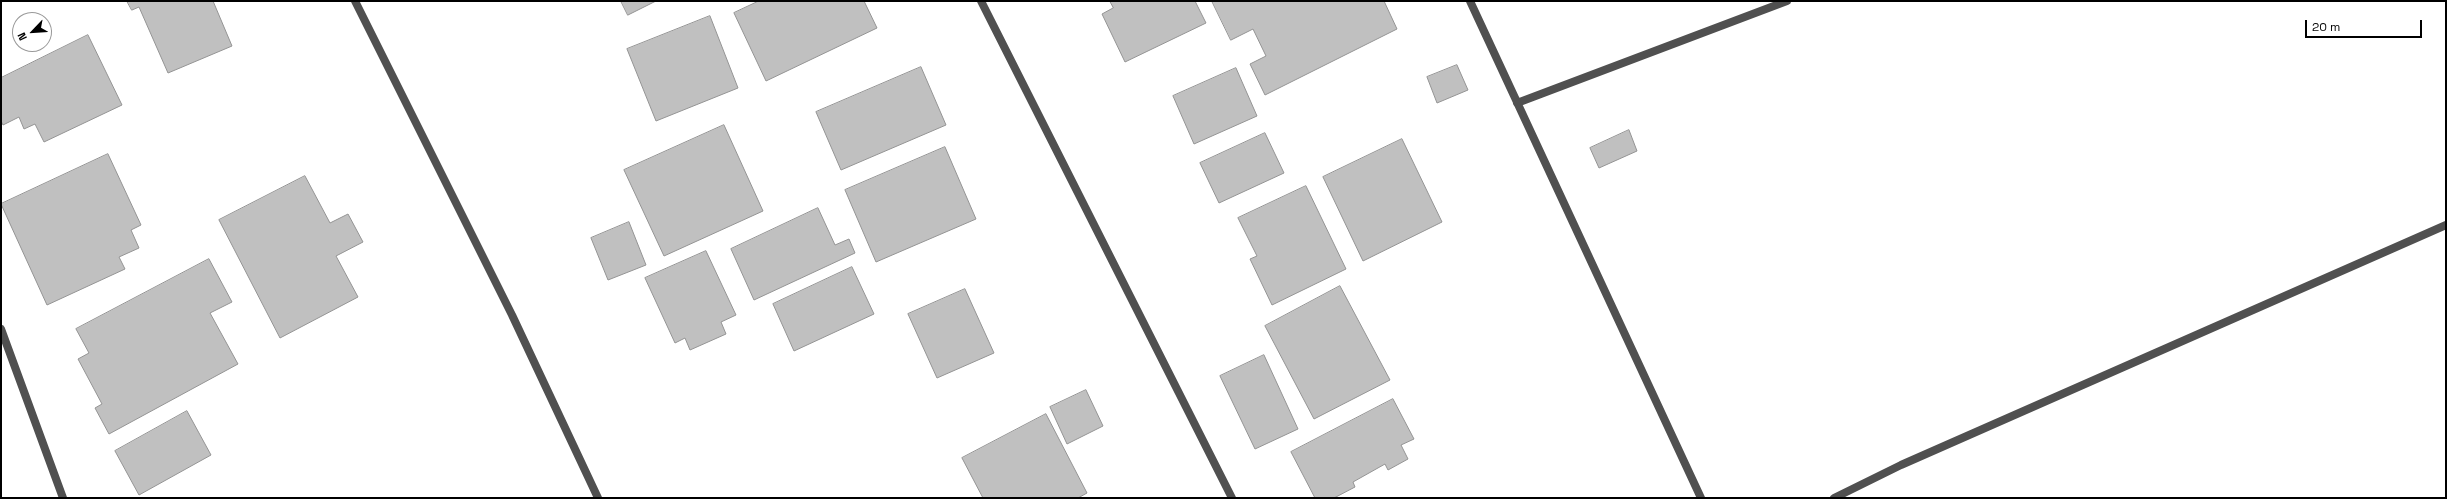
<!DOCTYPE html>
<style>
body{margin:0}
#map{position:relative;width:2447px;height:499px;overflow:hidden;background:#fff;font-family:"Space Grotesk",sans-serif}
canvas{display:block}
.frame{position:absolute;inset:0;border:2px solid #000;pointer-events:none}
.north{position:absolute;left:12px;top:12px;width:40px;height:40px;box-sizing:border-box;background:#fff;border:1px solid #999;border-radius:50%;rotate:245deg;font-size:11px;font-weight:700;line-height:16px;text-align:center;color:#000}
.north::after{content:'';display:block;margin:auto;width:14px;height:18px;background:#000;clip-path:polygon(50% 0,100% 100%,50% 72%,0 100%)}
.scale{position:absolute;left:2305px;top:20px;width:117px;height:18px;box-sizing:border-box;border:2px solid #000;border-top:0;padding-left:5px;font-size:12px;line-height:14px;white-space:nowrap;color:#000;-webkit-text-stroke:3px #fff;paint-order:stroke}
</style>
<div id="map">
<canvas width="2447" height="499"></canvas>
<div class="frame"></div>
<div class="north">N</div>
<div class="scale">20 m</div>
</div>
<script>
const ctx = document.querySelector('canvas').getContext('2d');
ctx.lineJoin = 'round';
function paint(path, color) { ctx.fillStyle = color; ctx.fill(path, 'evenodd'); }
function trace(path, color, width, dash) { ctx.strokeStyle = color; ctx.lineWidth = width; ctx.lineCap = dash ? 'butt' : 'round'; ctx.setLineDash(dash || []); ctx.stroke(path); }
const building = new Path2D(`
 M127 1H213L232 46 168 73 139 7 132 10Z
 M621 1H656L628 15Z
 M759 1H864L877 28 766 81 734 13Z
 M1110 1H1195L1206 23 1125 62 1102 14 1113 8Z
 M1212 1H1384L1397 29 1265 95 1250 64 1266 56 1253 29 1231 40Z
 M710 16 738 88 656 121 627 49Z
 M88 35 122 105 44 142 35 124 24 129 19 117 3 125 1 121V78Z
 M1457 65 1468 90 1437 103 1427 77Z
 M921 67 946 125 841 170 816 112Z
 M1236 68 1257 116 1194 144 1173 96Z
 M724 125 763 211 664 256 624 170Z
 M1629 130 1637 151 1599 168 1590 148Z
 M1265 133 1284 173 1219 203 1200 163Z
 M1402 139 1442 222 1363 261 1323 177Z
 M945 147 976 219 876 262 845 190Z
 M108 154 141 225 131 230 139 248 119 257 125 269 47 305 1 204Z
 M305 176 330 223 348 214 363 242 336 256 358 297 280 338 219 220Z
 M1306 186 1346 269 1272 305 1250 259 1257 256 1238 218Z
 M818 208 835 245 849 239 855 253 754 300 731 249Z
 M629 222 646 265 608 280 591 238Z
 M706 251 736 315 721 322 726 334 690 350 685 338 675 343 645 278Z
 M209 259 232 302 210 313 238 364 109 434 95 408 102 404 78 359 89 353 76 329Z
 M852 267 874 314 794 351 773 304Z
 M1340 286 1390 380 1314 419 1265 326Z
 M965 289 994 353 937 378 908 314Z
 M1264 355 1298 429 1255 449 1220 376Z
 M1086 390 1103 426 1067 444 1050 407Z
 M1393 399 1414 439 1401 445 1408 459 1388 470 1385 464 1353 482 1355 487 1334 498H1315L1291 452Z
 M187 411 211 455 139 495 115 451Z
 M1046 414 1087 493 1078 498H983L962 458Z`);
paint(building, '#c0c0c0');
trace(building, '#949494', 1);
trace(new Path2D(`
 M355 1 512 315 598 498
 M981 1 1232 498
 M1470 1 1701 498
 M1517 103 1787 1
 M1 329 63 498
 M1834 498 1901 465 2446 225`), '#505050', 8);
</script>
